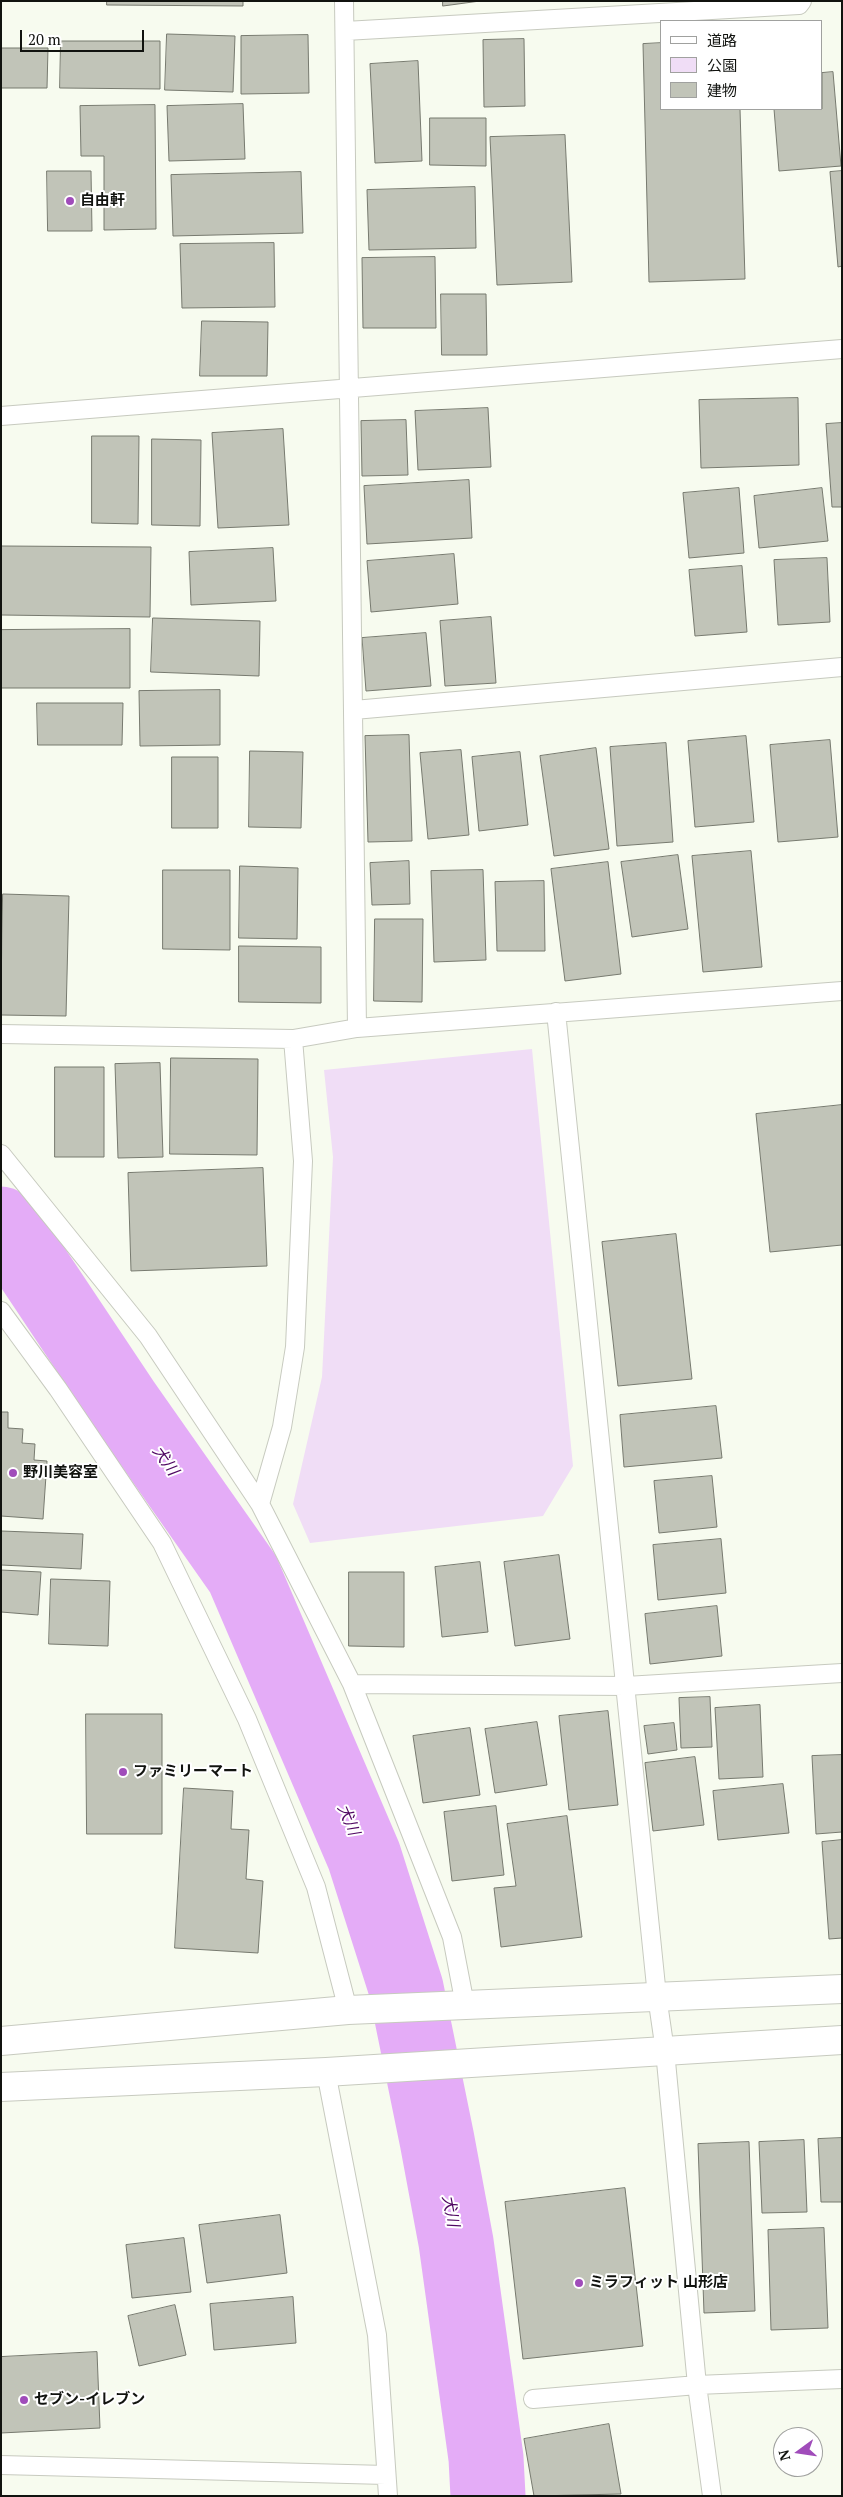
<!DOCTYPE html>
<meta charset="utf-8">
<style>
body{margin:0}
#map{position:relative;width:843px;height:2497px;overflow:hidden;background:#f7fbef;font-family:"PT Serif","Noto Sans JP",serif}
canvas{display:block}
.frame{position:absolute;inset:0;border:2px solid #11130f;pointer-events:none}
.legend{position:absolute;left:660px;top:20px;width:162px;height:90px;box-sizing:border-box;background:#fff;border:1px solid #a0a19f;margin:0;padding:6px 9px;list-style:none;font-size:15px;color:#11130f}
.legend li{display:flex;align-items:center;gap:10px;height:25px}
.legend b{width:25px;border:1px solid #a0a19f}
.north{position:absolute;left:773px;top:2427px;width:50px;height:50px;box-sizing:border-box;background:#fff;border:1px solid #a0a19f;border-radius:50%;rotate:256deg;font-size:14px;font-weight:700;line-height:20px;text-align:center;color:#11130f}
.north::after{content:'';display:block;margin:auto;width:18px;height:22px;background:#a04cba;clip-path:polygon(50% 0,100% 100%,50% 72%,0 100%)}
.scale{position:absolute;left:20px;top:30px;width:124px;height:22px;box-sizing:border-box;border:2px solid #11130f;border-top:0;padding-left:6px;font-size:15px;line-height:18px;white-space:nowrap;color:#11130f;-webkit-text-stroke:4px #fff;paint-order:stroke}
</style>
<div id="map">
<canvas width="843" height="2497"></canvas>
<div class="frame"></div>
<ul class="legend">
<li><b style="height:6px;background:#fff"></b>道路</li>
<li><b style="height:14px;background:#f0ddf6"></b>公園</li>
<li><b style="height:14px;background:#c1c4b8"></b>建物</li>
</ul>
<div class="north">N</div>
<div class="scale">20 m</div>
</div>
<script>
const ctx = document.querySelector('canvas').getContext('2d');
ctx.lineJoin = 'round';
function paint(path, color) { ctx.fillStyle = color; ctx.fill(path, 'evenodd'); }
function trace(path, color, width, dash) { ctx.strokeStyle = color; ctx.lineWidth = width; ctx.lineCap = dash ? 'butt' : 'round'; ctx.setLineDash(dash || []); ctx.stroke(path); }
function drawText(font, color, halo, rows, align = 'center') {
  ctx.font = font + ' "PT Serif","Noto Sans JP",serif'; ctx.lineWidth = 4; ctx.setLineDash([]); ctx.textBaseline = 'middle'; ctx.strokeStyle = halo; ctx.fillStyle = color; for (const [text, x, y, turn = 0] of rows) {
    ctx.save(); ctx.translate(x, y); ctx.rotate((+turn || 0) * Math.PI / 180); ctx.textAlign = isNaN(turn) ? turn : align; if (halo) ctx.strokeText(text, 0, 0); ctx.fillText(text, 0, 0); ctx.restore();
  }
}
paint(new Path2D(`
 M532 1049 573 1466 543 1516 310 1543 293 1504 322 1377 333 1157 324 1070Z`), '#f0ddf6');
trace(new Path2D(`
 M1 1224 29 1262 123 1403 243 1574 364 1856 406 1988 437 2140 456 2242 486 2458 488 2496`), '#e4acf7', 75);
const building = new Path2D(`
 M107 1H243V6L107 5Z
 M443 1H480L443 6Z
 M167 34 235 36 233 92 165 90Z
 M308 35 309 93 241 94V36Z
 M524 39 525 106 484 107 483 40Z
 M61 41H160V89L60 88Z
 M662 43V109H740L745 279 649 282 643 44Z
 M1 48H48L47 88H1Z
 M418 61 422 161 375 163 370 64Z
 M833 72 841 166 779 171 774 109H822V73Z
 M243 104 245 159 169 161 167 106Z
 M155 105 156 229 104 230V156H81L80 106Z
 M430 118H486V166L430 165Z
 M565 135 572 282 497 285 490 137Z
 M47 171H91L92 231H48Z
 M842 171V266L838 267 830 172Z
 M301 172 303 233 173 236 171 175Z
 M475 187 476 248 369 250 367 190Z
 M274 243 275 307 182 308 180 244Z
 M435 257 436 328H363L362 258Z
 M441 294H486L487 355H442Z
 M202 321 268 322 267 376H200Z
 M798 398 799 465 701 468 699 400Z
 M488 408 491 467 418 470 415 411Z
 M406 420 408 475 362 476 361 421Z
 M842 423V507H832L826 424Z
 M283 429 289 525 218 528 212 433Z
 M92 436H139L138 524 92 523Z
 M152 439 201 440 200 526 152 525Z
 M469 480 472 538 367 544 364 486Z
 M739 488 744 553 689 558 683 493Z
 M822 488 828 541 759 548 754 496Z
 M1 546 151 547 150 617 1 615Z
 M273 548 276 601 191 605 189 552Z
 M454 554 458 604 371 612 367 561Z
 M827 558 830 622 778 625 774 560Z
 M742 566 747 632 695 636 689 570Z
 M491 617 496 683 445 686 440 621Z
 M153 618 260 621 259 676 151 672Z
 M130 629V688H1V630Z
 M426 633 431 686 366 691 362 638Z
 M220 690V745L140 746 139 691Z
 M37 703H123L122 745H38Z
 M409 735 412 841 368 842 365 736Z
 M746 736 754 822 695 827 688 741Z
 M830 740 838 837 778 842 770 745Z
 M666 743 673 842 617 846 610 747Z
 M596 748 609 849 554 856 540 756Z
 M461 750 469 835 428 839 420 753Z
 M250 751 303 752 301 828 249 827Z
 M520 752 528 825 479 831 472 757Z
 M172 757H218V828H172Z
 M751 851 762 967 703 972 692 856Z
 M678 855 688 929 632 937 621 862Z
 M409 861 410 904 372 905 370 863Z
 M608 862 621 974 565 981 551 869Z
 M240 866 298 868 297 939 239 938Z
 M163 870H230V950L163 949Z
 M483 870 486 960 434 962 431 871Z
 M544 881 545 951H497L495 882Z
 M3 894 69 896 66 1016 1 1015Z
 M375 919H423L422 1002 374 1001Z
 M239 946 321 947V1003L239 1002Z
 M171 1058 258 1059 257 1155 170 1154Z
 M160 1063 163 1157 118 1158 115 1064Z
 M55 1067H104V1157H55Z
 M842 1105V1245L770 1252 756 1114Z
 M263 1168 267 1266 131 1271 128 1173Z
 M676 1234 692 1379 618 1386 602 1242Z
 M716 1406 722 1458 624 1467 620 1415Z
 M1 1412H8V1428L23 1429 22 1443 35 1444 34 1460 47 1461 43 1519 1 1516Z
 M712 1476 717 1527 659 1533 654 1481Z
 M1 1531 83 1534 81 1569 1 1565Z
 M721 1539 726 1593 658 1600 653 1545Z
 M559 1555 570 1639 515 1646 504 1562Z
 M480 1562 488 1632 442 1637 435 1567Z
 M1 1570 41 1572 38 1615 1 1612Z
 M349 1572H404V1647L349 1646Z
 M51 1579 110 1581 108 1646 49 1644Z
 M717 1606 722 1656 650 1664 645 1614Z
 M710 1697 712 1747 681 1748 679 1698Z
 M760 1705 763 1777 719 1779 715 1708Z
 M608 1711 618 1805 569 1810 559 1716Z
 M86 1714H162V1834H87Z
 M537 1722 547 1785 495 1793 485 1729Z
 M674 1723 677 1750 648 1754 644 1726Z
 M470 1728 480 1795 423 1803 413 1736Z
 M842 1755V1832L816 1834 812 1756Z
 M695 1757 704 1825 653 1831 645 1763Z
 M783 1784 789 1833 718 1840 713 1791Z
 M184 1788 233 1791 231 1829 249 1830 246 1879 263 1881 258 1953 175 1948Z
 M496 1806 504 1875 452 1881 444 1812Z
 M567 1816 582 1937 501 1947 494 1888 516 1886 507 1824Z
 M842 1840V1938L829 1939 822 1842Z
 M842 2138V2202H821L818 2139Z
 M804 2140 807 2212 762 2213 759 2142Z
 M749 2142 755 2311 704 2313 698 2144Z
 M625 2188 643 2346 523 2359 505 2202Z
 M280 2215 287 2273 207 2283 199 2225Z
 M824 2228 828 2328 771 2330 768 2230Z
 M184 2238 191 2292 132 2298 126 2245Z
 M293 2297 296 2343 214 2350 210 2304Z
 M175 2305 186 2355 139 2366 128 2316Z
 M97 2352 100 2428 1 2433V2357Z
 M609 2424 621 2494 534 2496 524 2439Z`);
paint(building, '#c1c4b8');
trace(building, '#777a6f', 1);
const service = new Path2D(`
 M344 1 357 1028
 M345 31 799 5 802 1
 M1 416 842 349
 M354 710 842 667
 M1 1034 293 1039 357 1028 842 991
 M293 1039 303 1161 295 1347 282 1427 260 1504 352 1684 452 1937 465 2005
 M1 1154 148 1336 260 1504
 M1 1311 58 1389 162 1543 247 1719 316 1887 348 2010
 M352 1684 626 1686 842 1673
 M326 2072 377 2335 388 2496
 M533 2399 697 2385 665 2051 657 1996 556 1012
 M1 2465 386 2475
 M712 2496 697 2385 842 2379`);
const tertiary = new Path2D(`
 M1 2041 348 2010 842 1989
 M1 2087 326 2072 842 2040`);
trace(service, '#c7cabf', 20);
trace(tertiary, '#c7cabf', 30);
trace(service, '#fff', 18);
trace(tertiary, '#fff', 28);
for (const [x, y, r, color] of [
 [70,201,5,"#a04cba"],
 [13,1473,5,"#a04cba"],
 [123,1772,5,"#a04cba"],
 [579,2283,5,"#a04cba"],
 [24,2400,5,"#a04cba"]
]) { const dot = new Path2D(); dot.arc(x, y, r, 0, 2 * Math.PI); ctx.fillStyle = color; ctx.fill(dot); trace(dot, '#fff', 2); }
drawText('bold 15px', '#11130f', '#fff', [
 ["自由軒",80,201],
 ["野川美容室",23,1473],
 ["ファミリーマート",133,1772],
 ["ミラフィット 山形店",589,2283],
 ["セブン-イレブン",34,2400]
], 'left');
drawText('italic 16px', '#4f0762', '#fff', [
 ["犬川",165,1461,55],
 ["犬川",348,1820,67],
 ["犬川",450,2211,79]
]);
</script>
